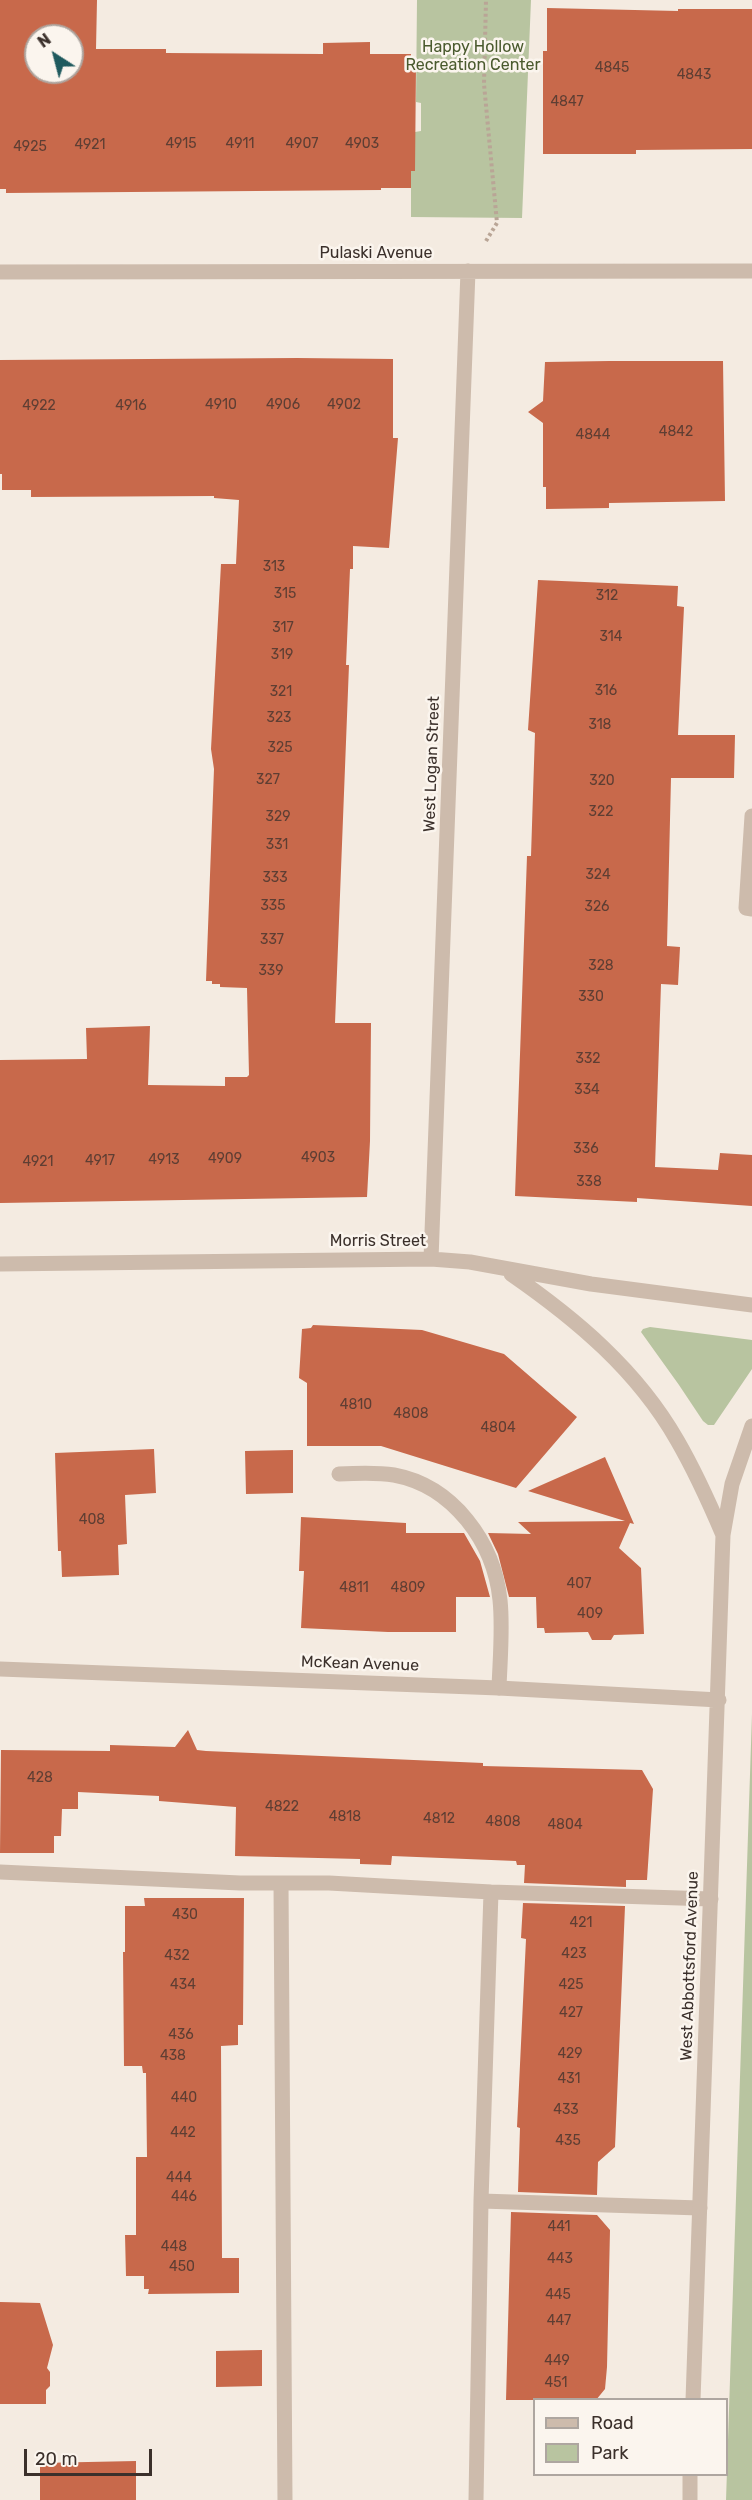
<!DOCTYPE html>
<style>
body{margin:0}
#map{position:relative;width:752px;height:2500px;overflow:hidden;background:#f4ebe1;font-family:Rubik,sans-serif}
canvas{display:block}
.legend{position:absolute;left:533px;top:2398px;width:195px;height:78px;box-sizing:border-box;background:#fbf5ee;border:2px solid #aea6a0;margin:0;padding:8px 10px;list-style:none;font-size:18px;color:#3b302b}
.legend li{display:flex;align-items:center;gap:12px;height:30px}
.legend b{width:30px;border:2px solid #aea6a0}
.north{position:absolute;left:24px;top:24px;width:60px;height:60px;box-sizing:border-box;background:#fbf5ee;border:2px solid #aea6a0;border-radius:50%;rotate:324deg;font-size:16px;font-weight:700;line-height:24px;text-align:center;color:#3b302b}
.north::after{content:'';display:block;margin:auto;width:21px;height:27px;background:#1f5a5e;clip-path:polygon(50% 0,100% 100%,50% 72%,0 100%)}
.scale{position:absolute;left:24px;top:2449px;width:128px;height:27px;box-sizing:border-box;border:3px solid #3b302b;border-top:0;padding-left:8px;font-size:18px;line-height:21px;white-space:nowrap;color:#3b302b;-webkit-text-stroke:4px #fbf5ee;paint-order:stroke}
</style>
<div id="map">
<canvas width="752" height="2500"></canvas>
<ul class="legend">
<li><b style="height:8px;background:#cdbbac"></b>Road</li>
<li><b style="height:16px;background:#b8c4a0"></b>Park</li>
</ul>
<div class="north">N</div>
<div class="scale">20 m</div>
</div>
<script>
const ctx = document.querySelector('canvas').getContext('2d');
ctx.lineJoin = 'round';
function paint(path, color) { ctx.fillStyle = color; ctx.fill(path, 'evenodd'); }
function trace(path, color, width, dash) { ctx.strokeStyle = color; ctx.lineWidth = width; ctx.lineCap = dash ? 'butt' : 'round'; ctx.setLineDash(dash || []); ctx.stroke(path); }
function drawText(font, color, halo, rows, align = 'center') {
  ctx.font = font + ' Rubik,sans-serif'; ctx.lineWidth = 5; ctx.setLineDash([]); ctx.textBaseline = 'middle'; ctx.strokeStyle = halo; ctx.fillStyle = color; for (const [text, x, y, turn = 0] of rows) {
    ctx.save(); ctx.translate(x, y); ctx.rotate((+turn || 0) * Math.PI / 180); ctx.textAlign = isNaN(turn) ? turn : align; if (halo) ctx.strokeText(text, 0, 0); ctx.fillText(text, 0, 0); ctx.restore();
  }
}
paint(new Path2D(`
 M417 0H531L522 218 411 217V171H415V132L421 131V103L416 102Z
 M650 1327 752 1340V1369L714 1425H708L703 1421 679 1385 641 1332 643 1329Z
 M752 1714V2500H726Z`), '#b8c4a0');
paint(new Path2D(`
 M0 0H97L96 49H166V53L323 54V43L370 42V54H411L410 65H416L415 171H411V188H381V190L6 193V189H0ZM36 36H72V72H36Z
 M547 8 678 11V9H752V149L636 150V154H543V51H547Z
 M297 358 393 359V438H398L389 548 353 546V569H350L346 665H349L335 1023H371L370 1141 367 1197 0 1203V1060L87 1059 86 1028 150 1026 148 1085 225 1086V1077H247L249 1075 247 988 220 987V984H212V981H206L214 769 211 749 221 564H236L239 500 214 498V496L31 497V490H2V474H0V360Z
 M609 361H723L725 501 609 503V508L546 509V487H543V423L528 412 543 401 545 362Z
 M538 580 678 586 677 606 684 607 678 735H735L734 778H671L667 946 680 947 678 985 661 984 655 1167 718 1170 720 1153 752 1155V1206L637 1198V1202L515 1196 527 856H531L533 794 535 733 528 730Z
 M313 1325 422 1330 504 1354 577 1417 516 1488 381 1446H307V1383L299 1378 302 1329 311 1328Z
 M154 1449 156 1493 125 1495 127 1544 118 1545 119 1575 62 1577 61 1551H58L55 1453Z
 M293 1450V1493L246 1494 245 1451Z
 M605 1457 634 1524 630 1523 619 1548 641 1568 644 1634 614 1635 611 1640H592L588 1632 545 1633 544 1628H537L536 1597H509L498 1554 488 1533 531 1534 518 1522 625 1521 528 1491Z
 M301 1517 406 1523V1533H464L480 1561 490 1597H456V1632H388L301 1628 304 1571H299Z
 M188 1730 197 1750 206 1751 483 1763V1766L642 1770 653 1789 647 1880H626V1887L524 1883 525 1865H517L516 1861 392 1856 391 1865 360 1864V1859L235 1856 236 1807 159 1801V1796L78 1792V1809H62L61 1836H54V1853H0L1 1750 110 1751V1745L175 1747Z
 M144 1898H244L243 2025H238V2045L221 2046 222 2258H239V2293L148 2294 149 2289H144V2276H126L125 2235H136V2157H147L146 2073H143L142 2066H124L123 1952H125V1906H145Z
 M523 1903 625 1906 615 2147 598 2162 597 2195 518 2192 520 2128 517 2127 526 1939 521 1938Z
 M511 2212 597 2215 610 2230 607 2367 605 2389 596 2400H506Z
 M0 2302 40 2303 53 2345 47 2368 50 2372V2386L46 2390V2404H0Z
 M262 2350V2386L216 2387V2351Z
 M136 2461V2500H40V2463Z`), '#c8694b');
trace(new Path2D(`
 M486 241 497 223 484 84 486 0`), '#b9a596', 4, [3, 3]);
trace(new Path2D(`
 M752 816 746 908 752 909
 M339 1474C357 1473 376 1472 394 1475 453 1486 494 1542 500 1600 503 1628 500 1659 499 1688
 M0 1872 240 1883H329L491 1892 711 1899
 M281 1883 285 2500
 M481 2201 700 2208
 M476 2500 481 2201 491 1892`), '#cdbbac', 15);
trace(new Path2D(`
 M0 272 752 271
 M431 1259 468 271
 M0 1264 431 1259 470 1262 591 1284 752 1305
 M511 1274C576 1319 637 1370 677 1440 695 1471 709 1502 723 1535
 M0 1669 499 1688 719 1700
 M693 2400 723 1535 732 1484 752 1426
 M690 2500V2474`), '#cdbbac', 15);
drawText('14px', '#5e3e33', null, [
 ["4845",612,68],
 ["4843",694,75],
 ["4847",567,102],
 ["4915",181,144],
 ["4911",240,144],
 ["4907",302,144],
 ["4903",362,144],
 ["4921",90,145],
 ["4925",30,147],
 ["4910",221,405],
 ["4906",283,405],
 ["4902",344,405],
 ["4922",39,406],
 ["4916",131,406],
 ["4842",676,432],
 ["4844",593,435],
 ["313",274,567],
 ["315",285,594],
 ["312",607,596],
 ["317",283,628],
 ["314",611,637],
 ["319",282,655],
 ["316",606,691],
 ["321",281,692],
 ["323",279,718],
 ["318",600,725],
 ["325",280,748],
 ["327",268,780],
 ["320",602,781],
 ["322",601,812],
 ["329",278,817],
 ["331",277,845],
 ["324",598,875],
 ["333",275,878],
 ["335",273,906],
 ["326",597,907],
 ["337",272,940],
 ["328",601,966],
 ["339",271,971],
 ["330",591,997],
 ["332",588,1059],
 ["334",587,1090],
 ["336",586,1149],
 ["4903",318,1158],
 ["4909",225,1159],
 ["4913",164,1160],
 ["4917",100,1161],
 ["4921",38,1162],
 ["338",589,1182],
 ["4810",356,1405],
 ["4808",411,1414],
 ["4804",498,1428],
 ["408",92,1520],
 ["407",579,1584],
 ["4811",354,1588],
 ["4809",408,1588],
 ["409",590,1614],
 ["428",40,1778],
 ["4822",282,1807],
 ["4818",345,1817],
 ["4812",439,1819],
 ["4808",503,1822],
 ["4804",565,1825],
 ["430",185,1915],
 ["421",581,1923],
 ["423",574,1954],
 ["432",177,1956],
 ["434",183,1985],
 ["425",571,1985],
 ["427",571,2013],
 ["436",181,2035],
 ["429",570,2054],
 ["438",173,2056],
 ["431",569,2079],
 ["440",184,2098],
 ["433",566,2110],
 ["442",183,2133],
 ["435",568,2141],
 ["444",179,2178],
 ["446",184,2197],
 ["441",559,2227],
 ["448",174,2247],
 ["443",560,2259],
 ["450",182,2267],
 ["445",558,2295],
 ["447",559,2321],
 ["449",557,2361],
 ["451",556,2383]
]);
drawText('16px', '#4a5a2e', '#fbf5ee', [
 ["Happy Hollow",473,47],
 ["Recreation Center",473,65]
]);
drawText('16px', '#3b302b', '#fbf5ee', [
 ["Pulaski Avenue",376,253],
 ["West Logan Street",432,764,-88],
 ["Morris Street",378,1241],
 ["McKean Avenue",360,1664,2],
 ["West Abbottsford Avenue",690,1966,-88]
]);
</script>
